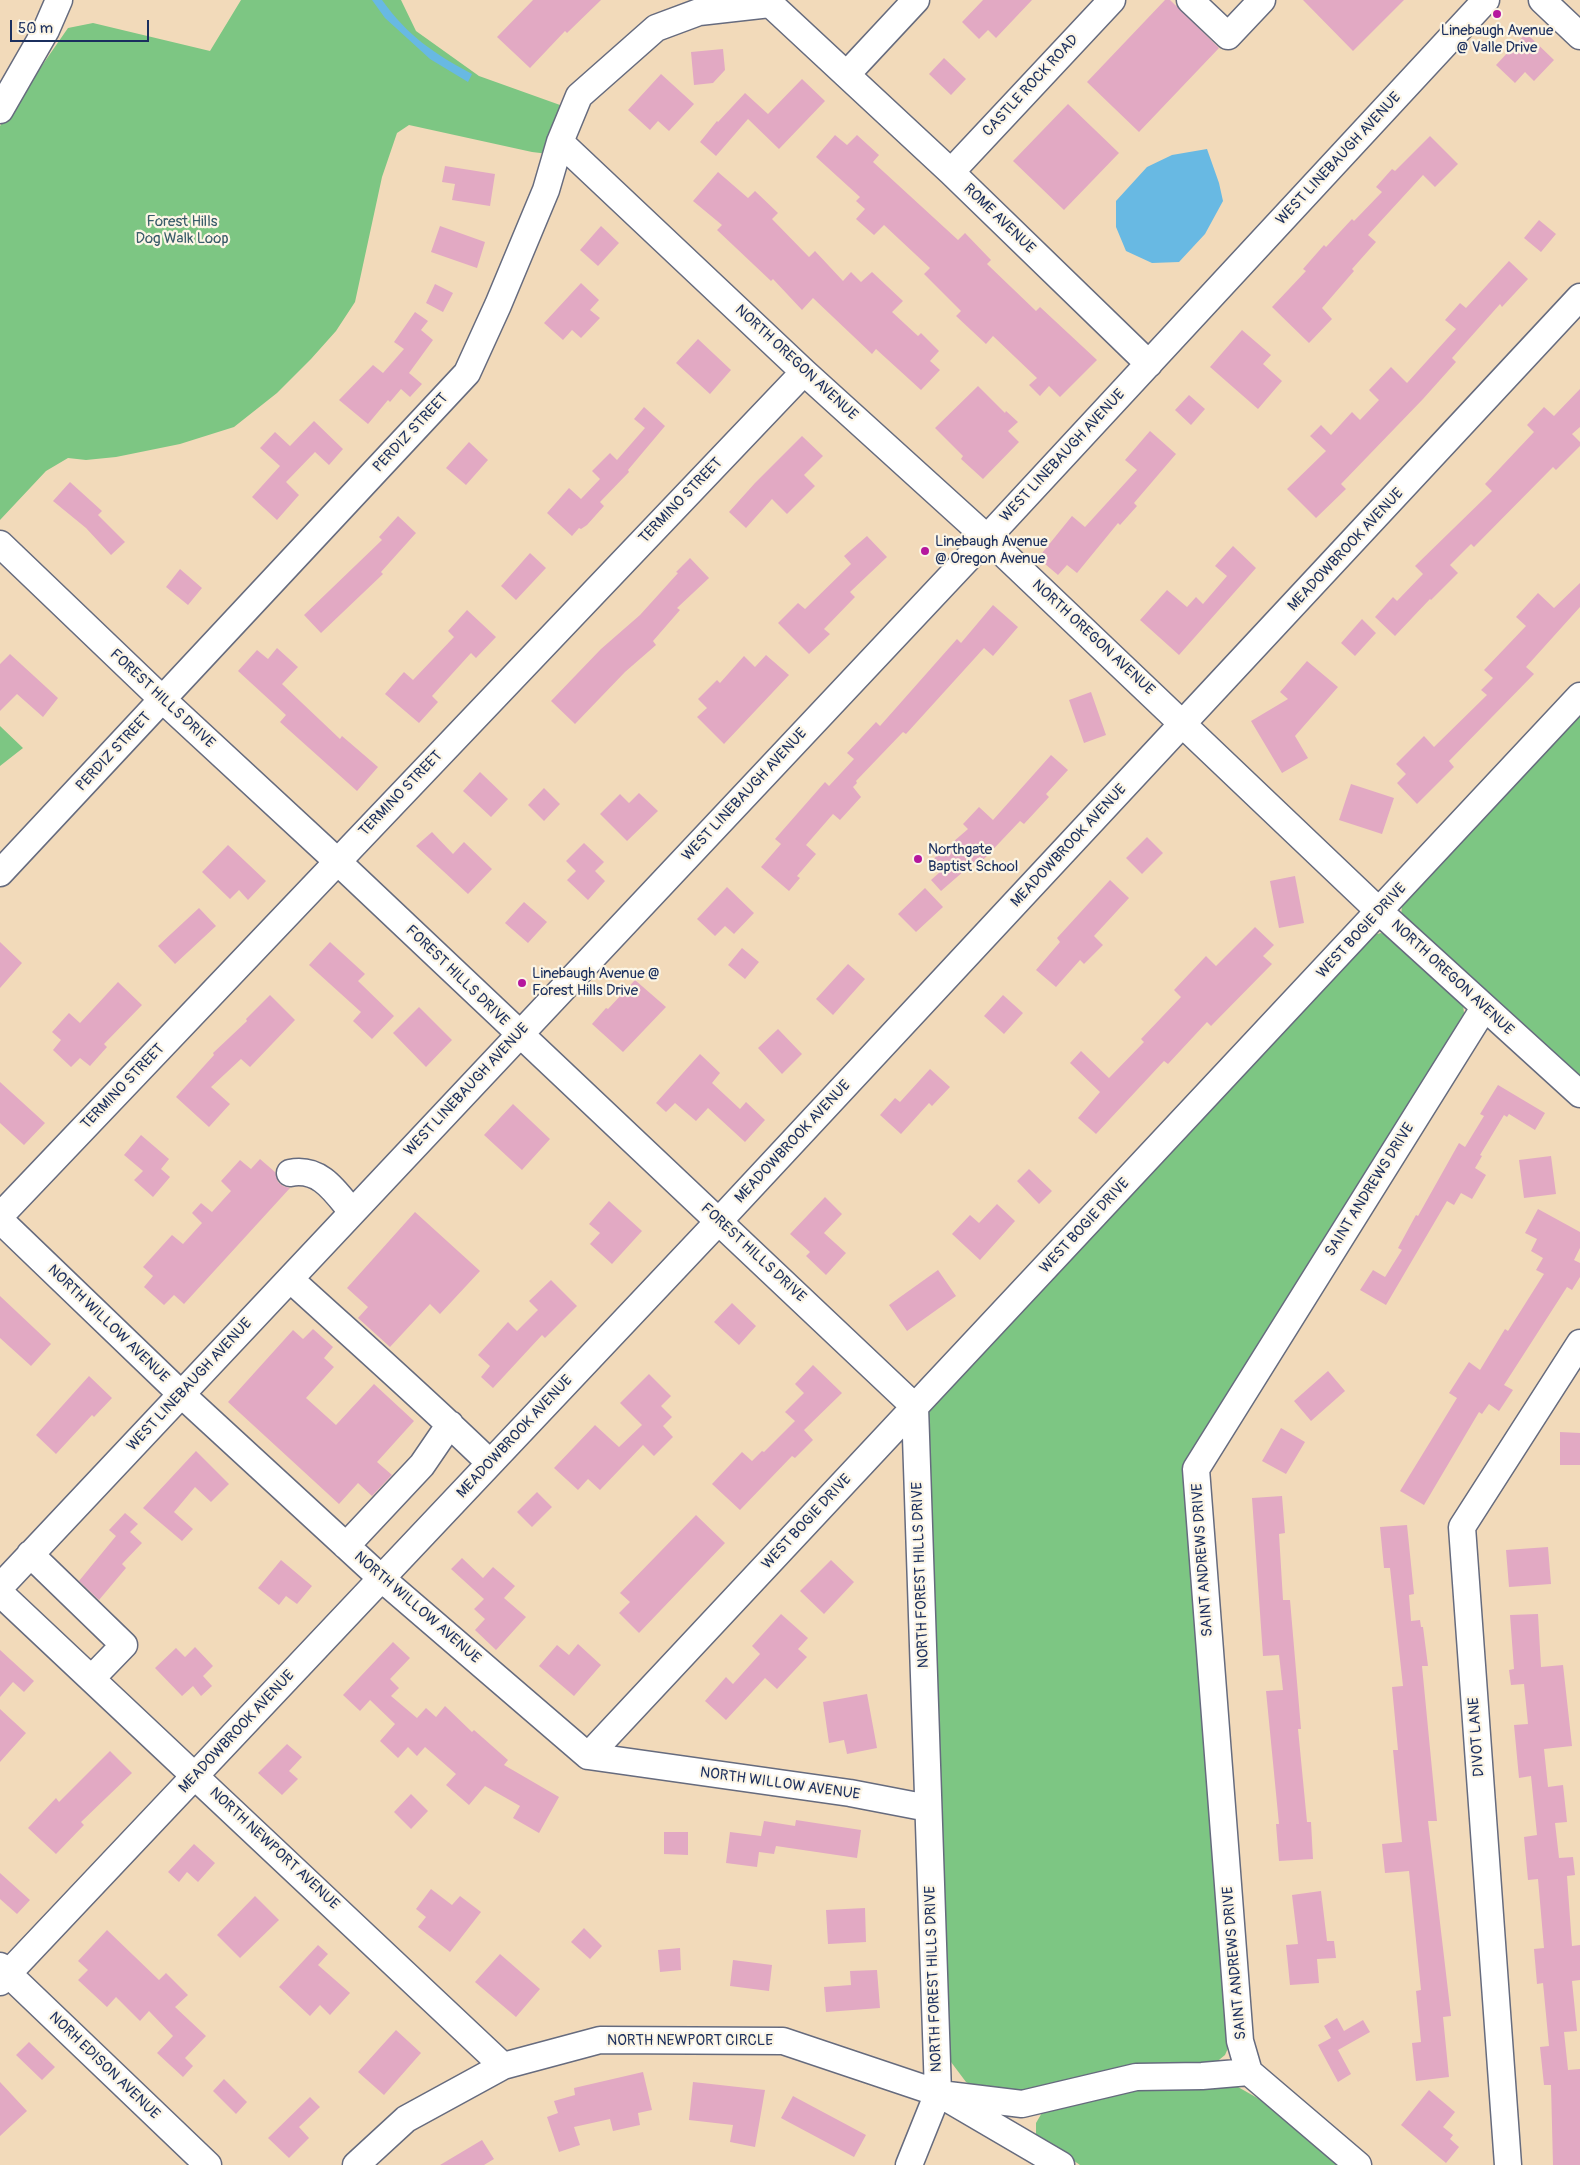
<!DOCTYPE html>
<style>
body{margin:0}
#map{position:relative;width:1580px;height:2165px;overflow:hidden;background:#f2daba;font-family:Pangolin,sans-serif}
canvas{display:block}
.scale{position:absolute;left:10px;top:20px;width:139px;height:22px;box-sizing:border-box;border:2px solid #1b2f5e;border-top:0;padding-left:6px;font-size:15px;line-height:18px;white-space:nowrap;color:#1b2f5e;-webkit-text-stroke:4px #fcf5e5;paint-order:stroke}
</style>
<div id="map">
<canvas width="1580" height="2165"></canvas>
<div class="scale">50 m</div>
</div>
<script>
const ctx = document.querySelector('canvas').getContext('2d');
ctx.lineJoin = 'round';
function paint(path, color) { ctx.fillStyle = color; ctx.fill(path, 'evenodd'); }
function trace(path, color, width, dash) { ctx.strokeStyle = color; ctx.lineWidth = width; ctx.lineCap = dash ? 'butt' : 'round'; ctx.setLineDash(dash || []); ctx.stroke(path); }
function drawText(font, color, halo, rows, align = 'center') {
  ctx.font = font + ' Pangolin,sans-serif'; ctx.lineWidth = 4.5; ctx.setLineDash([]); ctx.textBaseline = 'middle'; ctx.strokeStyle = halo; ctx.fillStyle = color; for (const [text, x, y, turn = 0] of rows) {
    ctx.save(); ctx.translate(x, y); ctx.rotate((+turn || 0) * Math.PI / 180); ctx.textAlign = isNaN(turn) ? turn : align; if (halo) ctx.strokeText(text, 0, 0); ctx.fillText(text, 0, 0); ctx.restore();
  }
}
paint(new Path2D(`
 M241 0H401L416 31 479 76 574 110 557 155 532 152 409 125 397 133 382 177 355 302 336 331 311 359 277 393 234 427 180 444 116 457 86 460 68 458 46 471 0 520V126L68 28 93 23 210 51Z
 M1580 709V1082L1401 919 1402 902Z
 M0 726 23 748 0 766Z
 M1381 933 1392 936 1463 1004 1465 1022 1195 1456 1232 2039 1225 2055 1214 2064 1017 2091 979 2089 966 2082 951 2062 947 2044 924 1415 1370 936Z
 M1238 2087 1275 2108 1342 2165H1080L1036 2135V2123L1043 2111 1124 2089Z`), '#7dc683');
paint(new Path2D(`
 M372 0H382C408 36 433 53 472 74L468 82 430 59 385 18Z
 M1207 149 1219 183 1223 201 1205 234 1179 262 1152 263 1126 251 1116 227V201L1147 167 1172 155Z`), '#68b9e3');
paint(new Path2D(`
 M533 0H601L567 33 565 31 530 68 497 37Z
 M983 0H1032L996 38 988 30 979 39 962 22Z
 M1165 0H1170L1219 48 1139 132 1087 82Z
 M1303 0H1404L1353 51Z
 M1526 33 1554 60 1534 81 1525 72 1515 83 1496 65Z
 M723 49 725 70 713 83 694 85 691 52Z
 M944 58 966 79 951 95 929 74Z
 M661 74 694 104 669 131 658 121 650 130 628 110Z
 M802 79 825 101 779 149 748 119 716 156 700 142 717 121 718 122 745 93 768 114Z
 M1068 104 1119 153 1064 210 1013 161Z
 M835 135 847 145 857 135 879 155 873 162 958 240 965 233 991 260 987 264 1036 311 1040 307 1097 360 1060 397 1049 386 1040 396 1029 385 1037 378 993 336 986 344 956 316 961 311 924 274 930 268 884 225 874 235 856 219 865 209 856 201 860 197 816 157Z
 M1430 136 1458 164 1435 187 1423 175 1368 235 1376 242 1352 269 1354 271 1322 308 1332 319 1309 343 1272 307 1306 271 1303 269 1324 245 1326 247 1352 219 1354 221 1382 192 1376 187 1392 169 1395 171Z
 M445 166 495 174 490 206 452 200 455 184 442 182Z
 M718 172 748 198 755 191 778 213 772 219 809 257 815 251 843 281 851 272 861 282 872 272 903 301 892 312 918 336 921 333 939 351 930 361 940 370 921 390 876 349 872 354 813 298 802 310 773 279 771 281 717 230 722 225 693 201Z
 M1539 220 1556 234 1541 252 1524 238Z
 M440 226 485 242 477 268 431 252Z
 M601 226 619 243 598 266 580 250Z
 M1509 261 1528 279 1502 307 1500 304 1452 358 1456 362 1423 399 1341 484 1346 489 1316 518 1287 489 1326 451 1310 436 1321 425 1331 435 1352 412 1360 420 1379 400 1369 390 1391 367 1407 383 1456 329 1445 320 1460 303 1466 308Z
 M581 283 599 300 590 310 600 318 581 338 572 330 563 340 544 323Z
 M435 284 453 293 443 312 426 303Z
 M415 312 428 321 421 330 433 340 409 373 422 384 410 397 401 389 390 402 388 400 368 424 339 400 373 365 383 373 404 349 394 342Z
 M1242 330 1271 355 1263 364 1282 381 1258 409 1210 367Z
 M698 339 731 370 710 394 676 363Z
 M978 386 1005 413 1006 411 1018 422 1008 431 1019 442 983 479 961 459 963 456 935 428Z
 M1580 389V427L1572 434 1580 442V446L1556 470 1553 467 1474 547 1471 544 1450 565 1458 573 1431 600 1430 599 1395 636 1375 617 1393 597 1397 601 1423 574 1415 566 1492 491 1485 484 1534 432 1527 425 1544 407 1554 416Z
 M1189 395 1205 409 1191 425 1175 410Z
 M644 407 665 426 628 470 629 472 600 502 604 506 587 525 581 529 579 528 572 536 547 513 569 488 581 499 600 479 592 471 610 453 617 460 645 428 634 419Z
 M314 421 343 449 329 465 315 452 286 482 299 495 277 520 252 497 280 466 260 448 275 432 290 446Z
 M1150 431 1176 454 1134 503 1137 506 1120 525 1118 523 1077 573 1067 565 1058 575 1038 558 1072 516 1085 527 1137 470 1125 460Z
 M802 436 823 456 804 475 815 486 787 514 772 499 746 528 729 512 755 483Z
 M469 442 488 460 466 485 446 468Z
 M70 482 102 511 98 515 125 542 111 555 86 528 53 501Z
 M398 516 416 533 381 572 383 574 321 633 304 615 382 540 379 537Z
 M867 536 887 557 850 592 855 597 824 629 830 634 809 654 778 623 798 603 805 609 851 564 844 556Z
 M1233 546 1256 568 1179 655 1140 620 1167 590 1187 607 1196 597 1203 604 1227 576 1215 566Z
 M530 553 546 568 516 600 501 586Z
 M690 558 709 578 677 608 680 610 653 641 656 645 625 672 575 724 551 701 601 649 640 615 678 573 676 572Z
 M180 569 202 588 188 605 166 587Z
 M1580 583V607L1526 667 1534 674 1449 761 1454 767 1417 804 1397 783 1406 774 1396 764 1424 736 1434 747 1487 695 1481 690 1493 678 1484 670 1526 626 1516 617 1538 593 1554 608Z
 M993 605 1018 627 993 656 984 648 906 734 903 732 856 781 857 783 853 787 861 797 840 820 833 814 806 845 816 854 797 876 800 878 789 891 761 867 781 844 775 839 825 782 829 786 854 759 847 753 876 722 880 726 957 639 961 643Z
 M467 610 496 637 476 658 471 653 432 696 438 702 419 723 385 694 404 672 413 680 454 637 448 631Z
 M1362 619 1376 633 1355 656 1341 643Z
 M277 648 298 667 282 684 340 739 342 736 378 767 357 791 280 722 286 715 238 671 257 650 268 659Z
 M10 654 58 698 43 717 17 694 0 711V664Z
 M766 655 789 675 724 744 697 717 707 708 698 699 717 680 720 683 744 656 755 667Z
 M1307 661 1338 687 1295 736 1308 758 1282 773 1251 721 1288 699 1280 692Z
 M1091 692 1106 735 1084 743 1069 700Z
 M1051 755 1068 770 1046 794 1049 797 1024 824 1020 821 983 860 980 857 941 891 931 880 940 872 931 861 968 829 963 824 979 807 993 820Z
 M480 772 508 799 491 817 463 791Z
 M1351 784 1394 798 1382 834 1339 820Z
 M544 788 560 804 544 821 528 805Z
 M639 793 658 811 627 841 600 814 620 794 629 803Z
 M432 832 453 854 464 842 492 869 468 894 416 846Z
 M1147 837 1163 853 1142 874 1126 858Z
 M584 843 604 862 595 871 605 881 588 900 567 880 576 871 566 861Z
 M228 845 266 881 248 900 239 890 230 899 202 872Z
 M1295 876 1304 923 1279 928 1270 881Z
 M1110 880 1129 898 1094 936 1103 945 1084 964 1080 960 1056 987 1036 970 1060 942 1057 938Z
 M727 887 754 913 734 934 725 926 715 936 697 919Z
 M925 888 943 907 916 932 898 914Z
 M524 902 547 922 528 943 505 923Z
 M199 908 216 926 175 964 158 946Z
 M1255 927 1274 945 1263 956 1272 964 1211 1026 1207 1022 1168 1064 1164 1061 1096 1134 1078 1118 1100 1092 1070 1063 1081 1051 1109 1078 1144 1042 1141 1039 1181 997 1174 990 1206 956 1216 966Z
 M0 942 22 963 0 988Z
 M330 942 365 974 358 981 394 1016 372 1039 353 1021 361 1012 309 965Z
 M742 948 759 962 745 979 728 965Z
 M848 964 865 979 833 1015 816 999Z
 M635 980 666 1007 623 1052 592 1024 606 1008 608 1009Z
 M118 982 142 1005 104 1044 107 1047 90 1066 80 1058 71 1067 53 1050 61 1040 52 1032 69 1013 80 1023Z
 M270 995 295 1020 250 1067 241 1059 211 1087 230 1104 209 1127 176 1097 214 1055 213 1053 247 1021 246 1019Z
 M1003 995 1023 1013 1004 1034 984 1016Z
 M419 1007 452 1040 426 1067 393 1033Z
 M778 1029 802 1054 782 1074 758 1048Z
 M700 1054 720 1073 712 1083 740 1109 746 1102 765 1120 745 1142 708 1108 696 1121 675 1103 666 1112 656 1103Z
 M930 1069 950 1087 932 1106 929 1103 901 1134 880 1115 895 1098 900 1102Z
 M0 1082 45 1123 24 1145 0 1123Z
 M1498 1085 1545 1113 1535 1130 1509 1114 1507 1117 1504 1115 1480 1155 1482 1156 1475 1168 1486 1175 1472 1199 1461 1193 1454 1205 1447 1201 1386 1305 1360 1290 1373 1270 1385 1277 1402 1250 1398 1248 1416 1215 1418 1216 1459 1143 1465 1147 1484 1116 1480 1114Z
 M513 1104 550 1139 522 1170 484 1135Z
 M141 1135 169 1159 161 1169 170 1177 153 1197 134 1180 143 1171 124 1155Z
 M1551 1156 1556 1194 1524 1198 1519 1160Z
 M260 1159 275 1172 278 1182 283 1186 290 1188 184 1304 174 1295 164 1305 144 1287 153 1276 143 1267 172 1235 183 1244 202 1223 192 1213 201 1203 212 1212 231 1191 221 1181 240 1160 251 1169Z
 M1029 1169 1052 1191 1039 1204 1017 1181Z
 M825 1197 842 1214 824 1233 846 1253 826 1275 806 1256 810 1252 790 1234Z
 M609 1201 642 1231 612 1264 590 1244 600 1233 589 1224Z
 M997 1204 1015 1221 980 1260 952 1234 970 1215 979 1223Z
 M1538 1209 1580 1232V1248L1574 1260 1580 1263V1277L1572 1290 1567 1287 1504 1385 1513 1390 1499 1411 1489 1404 1482 1414 1479 1412 1424 1505 1400 1491 1457 1398 1449 1393 1469 1362 1480 1370 1505 1329 1508 1331 1544 1274 1536 1270 1543 1258 1531 1251 1537 1239 1525 1233Z
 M415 1212 480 1271 440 1314 430 1304 390 1347 358 1318 368 1307 347 1288Z
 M938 1270 956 1296 907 1331 889 1305Z
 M551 1280 577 1306 545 1338 542 1335 493 1388 481 1377 490 1366 478 1355 508 1322 517 1331 538 1310 529 1301Z
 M0 1296 51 1344 31 1366 0 1338Z
 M732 1303 756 1326 739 1345 714 1322Z
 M313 1329 333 1347 324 1358 334 1367 306 1398 336 1425 374 1384 414 1421 377 1462 392 1475 372 1496 358 1483 339 1504 228 1402 293 1330 303 1339Z
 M813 1365 842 1393 804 1430 813 1440 795 1458 792 1456 740 1510 712 1484 742 1452 752 1461 762 1451 764 1452 795 1421 785 1412 804 1393 795 1384Z
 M1328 1371 1345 1391 1311 1421 1294 1401Z
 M649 1374 671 1396 661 1406 672 1417 663 1426 673 1437 654 1456 643 1445 600 1490 588 1479 578 1490 554 1468 595 1425 619 1447 642 1425 620 1403Z
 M89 1376 112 1398 94 1417 92 1415 56 1454 36 1435Z
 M1281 1428 1305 1442 1286 1474 1262 1461Z
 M1560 1432 1580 1433V1465H1560Z
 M196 1451 229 1484 211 1502 195 1487 174 1512 193 1529 182 1541 143 1508Z
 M537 1492 552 1507 532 1527 517 1512Z
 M1282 1496 1285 1533 1279 1534 1283 1600H1290L1301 1729H1298L1307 1822H1311L1313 1859 1279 1861 1276 1824H1279L1266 1691 1283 1690 1279 1655 1263 1656 1252 1498Z
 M125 1513 138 1524 130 1532 142 1543 122 1564 126 1568 99 1600 79 1581 116 1536 109 1530Z
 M696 1515 725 1543 639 1633 619 1613 630 1602 620 1593Z
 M1407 1525 1414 1594 1409 1595 1411 1621 1420 1620 1421 1627H1423L1428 1666H1422L1437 1821H1428L1451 2016 1443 2017 1449 2077 1416 2081 1412 2043 1421 2042 1416 1991 1421 1990 1409 1871 1385 1873 1382 1844 1402 1842 1393 1750H1398L1392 1687 1403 1686 1390 1568H1384L1380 1527Z
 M1548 1547 1551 1584 1509 1587 1506 1550Z
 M462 1558 483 1578 493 1567 515 1586 504 1598 526 1617 496 1650 475 1630 485 1619 474 1609 484 1599 451 1569Z
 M281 1560 312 1586 297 1604 286 1596 279 1605 258 1588Z
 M831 1560 854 1582 824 1614 800 1591Z
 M781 1614 808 1638 798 1649 807 1657 777 1689 765 1678 726 1720 705 1701 726 1677 733 1684 760 1654 752 1646Z
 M1538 1614 1541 1667 1563 1665 1572 1746 1544 1749 1548 1787 1563 1785 1567 1822 1555 1823 1559 1858 1573 1857 1575 1875 1567 1876 1572 1946 1580 1945V1980L1572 1981 1577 2031 1564 2032 1568 2070 1580 2069V2165H1553L1551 2085H1544L1540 2047 1549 2046 1543 1983 1537 1984 1534 1949 1544 1948 1538 1879 1528 1880 1524 1837 1537 1835 1531 1776 1519 1778 1514 1725 1528 1724 1524 1684 1511 1685 1509 1670 1514 1669 1510 1615Z
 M393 1642 410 1658 390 1679 399 1688 391 1696 417 1718 426 1708 436 1717 445 1706 472 1732 474 1730 508 1760 504 1765 559 1797 539 1833 513 1818 520 1806 485 1786 469 1805 446 1785 456 1774 425 1747 417 1756 408 1747 398 1758 380 1741 395 1724 370 1700 360 1711 343 1695Z
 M578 1644 601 1665 574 1696 539 1666 557 1645 569 1655Z
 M195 1647 213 1666 203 1676 212 1686 201 1696 193 1686 182 1696 155 1668 176 1648 185 1657Z
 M0 1650 34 1681 24 1692 13 1682 0 1697Z
 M867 1694 877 1748 847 1754 844 1740 829 1743 823 1702Z
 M0 1709 26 1733 0 1762Z
 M287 1744 302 1757 289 1771 298 1779 282 1795 258 1773Z
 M110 1751 132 1773 81 1822 84 1825 56 1854 28 1828 56 1798 59 1802Z
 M411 1794 428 1811 411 1829 394 1812Z
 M796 1820 861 1830 857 1858 776 1846 774 1854 759 1852 757 1867 726 1863 730 1832 761 1836 764 1821 795 1826Z
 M664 1832H688V1855L664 1854Z
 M194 1844 215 1863 198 1882 187 1872 179 1882 168 1872Z
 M0 1873 30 1900 17 1914 0 1899Z
 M431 1889 452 1905 460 1896 481 1912 450 1952 418 1927 426 1917 416 1909Z
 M1321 1891 1327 1941H1334L1336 1958 1317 1959 1319 1983 1290 1985 1286 1945 1298 1944 1292 1895Z
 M255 1896 279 1920 240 1958 217 1935Z
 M865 1908 866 1942 828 1944 826 1910Z
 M584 1928 602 1946 590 1959 571 1942Z
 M107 1930 159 1980 166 1973 188 1995 175 2007 206 2036 185 2058 193 2066 183 2077 157 2053 173 2036 149 2011 140 2021 116 1997 107 2007 78 1980 88 1970 78 1961Z
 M318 1945 328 1954 318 1965 350 1993 330 2015 320 2005 310 2016 279 1987Z
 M680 1948 681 1970 660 1972 658 1950Z
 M500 1954 540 1989 516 2017 475 1982Z
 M733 1960 772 1965 769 1991 730 1986Z
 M877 1970 880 2008 826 2012 824 1987 851 1985 850 1971Z
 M1337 2018 1344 2031 1363 2020 1370 2032 1338 2050 1351 2074 1338 2082 1318 2045 1331 2038 1324 2026Z
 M396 2030 421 2053 384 2095 358 2072Z
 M29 2042 55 2067 42 2080 16 2055Z
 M643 2072 652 2110 638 2113 640 2125 613 2131 610 2119 574 2127 580 2145 559 2152 547 2117 558 2113 554 2101 575 2095 574 2088Z
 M224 2079 247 2102 236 2114 213 2091Z
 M0 2082 27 2111 0 2136Z
 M693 2082 765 2090 755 2147 730 2142 733 2125 689 2120Z
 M1429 2090 1455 2112 1443 2127 1453 2135 1450 2139 1459 2147 1446 2163 1401 2125Z
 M793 2096 866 2135 854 2157 781 2118Z
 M310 2097 320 2107 299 2127 309 2138 289 2158 268 2138Z
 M482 2140 494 2159 484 2165H440Z`), '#e2a9c3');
const minor = new Path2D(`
 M766 0 951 172 1149 364
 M1190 0 1228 36 1262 0
 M1542 0 1580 36
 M847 74 916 0
 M0 110 46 30 59 0
 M560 142 804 372 987 538 1380 912 1580 1094
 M951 172 1112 0
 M0 544 163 700 337 861 915 1407 938 2093 909 2165
 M0 873 467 373 498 305 546 190 560 142 579 96 656 28 699 12 770 4
 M290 1173C320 1167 335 1191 352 1212
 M0 1216 804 372
 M0 1220 181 1394 381 1578 588 1756 850 1793 928 1808
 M290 1279C357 1340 425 1400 490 1463
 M346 1546 422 1465 450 1424
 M30 1554 124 1645 92 1678
 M0 1587 987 538 1486 0
 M0 1593 503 2066
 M588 1756 1580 696
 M0 1966 208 2165
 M0 1982 719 1221 1580 297
 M1249 2072 1240 2041 1196 1469 1484 1008
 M948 2095 1022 2104 1136 2077 1202 2076 1249 2072 1358 2165
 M356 2165 406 2119 503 2066 600 2040 783 2041 938 2093 1061 2165
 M1508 2165 1462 1527 1580 1343`);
trace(minor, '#666b7e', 29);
trace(minor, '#fff', 26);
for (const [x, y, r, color] of [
 [1497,14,5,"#b5179e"],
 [925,551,5,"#b5179e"],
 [918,859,5,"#b5179e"],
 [522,983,5,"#b5179e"]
]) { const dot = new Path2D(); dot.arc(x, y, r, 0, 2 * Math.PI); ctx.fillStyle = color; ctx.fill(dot); trace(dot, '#fcf5e5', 2); }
drawText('15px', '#1b2f5e', '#fcf5e5', [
 ["Linebaugh Avenue",1497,31,"center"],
 ["@ Valle Drive",1497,48,"center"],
 ["Linebaugh Avenue",935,542],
 ["@ Oregon Avenue",935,559],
 ["Northgate",928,850],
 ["Baptist School",928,867],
 ["Linebaugh Avenue @",532,974],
 ["Forest Hills Drive",532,991]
], 'left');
drawText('15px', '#1b2f5e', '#fcf5e5', [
 ["CASTLE ROCK ROAD",1031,86,-47],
 ["WEST LINEBAUGH AVENUE",1339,159,-47],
 ["ROME AVENUE",999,219,44],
 ["NORTH OREGON AVENUE",796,363,43],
 ["PERDIZ STREET",411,433,-47],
 ["WEST LINEBAUGH AVENUE",1063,456,-47],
 ["TERMINO STREET",681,501,-46],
 ["MEADOWBROOK AVENUE",1346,550,-47],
 ["NORTH OREGON AVENUE",1093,638,43],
 ["FOREST HILLS DRIVE",162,699,43],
 ["PERDIZ STREET",114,752,-47],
 ["TERMINO STREET",401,794,-46],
 ["WEST LINEBAUGH AVENUE",745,795,-47],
 ["MEADOWBROOK AVENUE",1069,846,-47],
 ["WEST BOGIE DRIVE",1362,931,-47],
 ["FOREST HILLS DRIVE",457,976,44],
 ["NORTH OREGON AVENUE",1452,978,43],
 ["TERMINO STREET",123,1087,-46],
 ["WEST LINEBAUGH AVENUE",467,1090,-47],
 ["MEADOWBROOK AVENUE",793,1142,-47],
 ["SAINT ANDREWS DRIVE",1370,1190,-58],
 ["WEST BOGIE DRIVE",1085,1226,-47],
 ["FOREST HILLS DRIVE",753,1253,43],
 ["NORTH WILLOW AVENUE",108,1324,44],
 ["WEST LINEBAUGH AVENUE",190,1385,-47],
 ["MEADOWBROOK AVENUE",515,1437,-47],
 ["WEST BOGIE DRIVE",807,1522,-47],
 ["SAINT ANDREWS DRIVE",1203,1560,-94],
 ["NORTH FOREST HILLS DRIVE",921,1575,-92],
 ["NORTH WILLOW AVENUE",417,1608,41],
 ["MEADOWBROOK AVENUE",237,1732,-47],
 ["DIVOT LANE",1477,1737,-94],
 ["NORTH WILLOW AVENUE",780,1784,8],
 ["NORTH NEWPORT AVENUE",274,1849,43],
 ["SAINT ANDREWS DRIVE",1235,1963,-95],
 ["NORTH FOREST HILLS DRIVE",934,1979,-92],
 ["NORTH NEWPORT CIRCLE",690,2041],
 ["NORH EDISON AVENUE",104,2066,44]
]);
drawText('15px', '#385c69', '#fcf5e5', [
 ["Forest Hills",182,222],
 ["Dog Walk Loop",182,239]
]);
</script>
